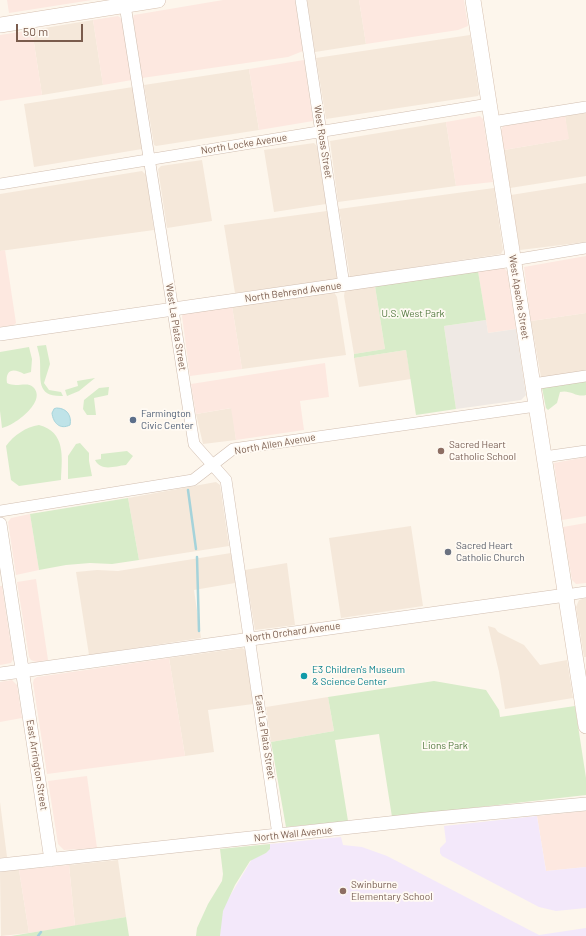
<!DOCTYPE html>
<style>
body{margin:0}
#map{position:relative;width:586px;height:936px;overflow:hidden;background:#fdf6ec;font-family:Barlow,sans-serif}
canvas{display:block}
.scale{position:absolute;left:16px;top:24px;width:67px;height:18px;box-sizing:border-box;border:2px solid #7a5c4d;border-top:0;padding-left:5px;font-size:12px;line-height:14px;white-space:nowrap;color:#7a5c4d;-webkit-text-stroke:3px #fffaf3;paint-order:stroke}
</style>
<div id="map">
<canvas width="586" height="936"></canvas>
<div class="scale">50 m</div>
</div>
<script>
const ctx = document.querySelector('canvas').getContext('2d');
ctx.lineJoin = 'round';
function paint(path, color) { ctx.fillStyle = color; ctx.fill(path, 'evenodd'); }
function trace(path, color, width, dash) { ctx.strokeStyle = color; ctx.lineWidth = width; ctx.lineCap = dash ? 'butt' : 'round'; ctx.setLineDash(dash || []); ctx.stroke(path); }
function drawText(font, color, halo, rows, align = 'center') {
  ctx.font = font + ' Barlow,sans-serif'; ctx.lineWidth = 3.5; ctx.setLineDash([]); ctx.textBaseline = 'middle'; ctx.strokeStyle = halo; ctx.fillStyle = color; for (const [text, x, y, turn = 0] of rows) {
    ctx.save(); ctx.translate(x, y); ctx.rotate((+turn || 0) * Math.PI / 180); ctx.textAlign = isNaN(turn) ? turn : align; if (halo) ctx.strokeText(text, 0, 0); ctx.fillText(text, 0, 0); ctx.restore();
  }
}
paint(new Path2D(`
 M307 0H359L366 44 315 52Z
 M93 20 103 85 42 95 32 30Z
 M470 35 479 94 478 96 326 119 316 58Z
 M249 69 259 130 156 146 154 145 144 85Z
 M133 87 142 149 34 167 24 104Z
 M586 113V176L510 188 504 150 568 139 565 116Z
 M446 122 456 186 338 202 330 141Z
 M314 143 317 146 326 204 274 212 264 150Z
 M202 160 212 221 167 228 158 169 161 166Z
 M142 171 146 175 154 230 0 251V194Z
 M586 183V242L520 250 511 195Z
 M494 188 503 250 501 254 350 277 339 209Z
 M327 211 337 279 235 293 224 225Z
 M375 286 385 349 354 354 344 296 345 290Z
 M334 292 337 297 346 355 242 369 232 306Z
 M586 313V372L541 377 531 321Z
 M406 350 411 379 359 387 354 358Z
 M232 408 236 440 203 444 196 414Z
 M216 482 220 485 229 546 139 560 128 498Z
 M411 526 423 606 341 618 329 538Z
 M231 553 235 583 194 590 201 638 89 655 76 572 97 570 118 571Z
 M287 563 295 625 255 630 245 570Z
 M586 598V657H584L576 607 579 600Z
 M488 626 495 628 498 632 524 645 540 665 567 660 573 698 505 709 499 672Z
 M242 648 245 650 253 704 208 710 214 752 185 756 169 658Z
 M328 697 334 731 271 742 266 707Z
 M0 802 7 857 0 858Z
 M118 860 126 917 75 926 69 865Z
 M19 870 29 933 1 936 0 872Z`), '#f5e8da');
paint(new Path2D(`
 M7 0H92L9 13Z
 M223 0H295L303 51 288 57 142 78 133 18 134 15Z
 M359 0H464L468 26 458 30 366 44Z
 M118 16 122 19 132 80 103 85 93 20Z
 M32 30 42 95 0 101V35Z
 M304 60 313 121 259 130 249 69Z
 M480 116 483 119 493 182 456 186 446 122Z
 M565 116 569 139 504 150 501 130 503 126Z
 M5 250 16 323 14 325 0 327V251Z
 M586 256V313L531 321 524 267Z
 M504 268 507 271 516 329 488 333 478 271Z
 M232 306 242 369 190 376 182 316 183 314Z
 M325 363 329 397 300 401 304 430 236 440 231 408 196 414 191 384Z
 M586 457V516L562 520 554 463Z
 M30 514 39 570 16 575 8 522 11 518Z
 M586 523V583L576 584 572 580 563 527Z
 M36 579 48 660 36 662 31 660 29 657 17 582Z
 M0 586H2L13 659 11 663 0 665Z
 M169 658 185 756 47 774 33 683 34 679 37 677Z
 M12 680 17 685 22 718 0 722V682Z
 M87 776 97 848 64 850 58 844 48 781Z
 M586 811V867L546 871 537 816Z
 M69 865 75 926 29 933 19 870Z`), '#fde8e0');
paint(new Path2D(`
 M486 320 488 333 516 329 526 395 521 400 456 409 444 326Z`), '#efe9e4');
paint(new Path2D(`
 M537 816 546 871 586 867V908L556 911 539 907 442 856 440 853V848L446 842 444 826Z
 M341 837 343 845 362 847 387 856 539 935 586 928V936H220L221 920 224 906 252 859 266 853 270 847V844Z`), '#f3e8fa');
paint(new Path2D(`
 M478 271 486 320 444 326 456 409 416 415 406 350 354 358V354L385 349 375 286Z
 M46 345 50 364 44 383 49 390 61 392 63 396C36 397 41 380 40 361 40 356 38 351 37 346Z
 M29 347 32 359 31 372 24 374C14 368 5 369 7 383 16 388 27 381 33 387 48 401 14 426 2 428L0 411V352Z
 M95 378 79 391 67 396 65 390 78 386 77 381Z
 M586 380V395C577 398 570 389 560 392L557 403 548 410 546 408 542 388Z
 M109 387 108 395 94 398 96 415H87L83 409 84 400 99 388Z
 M39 425C66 432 62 457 61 480L19 486 11 480 6 446C14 435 26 427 39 425Z
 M80 443 89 453V461L92 476 68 479V456L76 444Z
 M127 451 133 456 126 465C115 466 101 472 95 460L101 459V454Z
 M128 498 139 560 112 564 90 563 66 565 39 570 30 514Z
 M434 681 486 690 499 710 500 717 575 706 586 778V795L392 817 379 734 335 740 348 821 286 827 271 742 334 731 328 697Z
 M270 844V849L266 853 250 861 235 885 223 911 220 936H196L197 928 208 904 222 881 223 874 220 849Z
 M126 917 129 936H11Z`), '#d8ecc9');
const water = new Path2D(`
 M57 408C67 408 72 416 70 425 60 430 53 423 52 413L54 409Z`);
paint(water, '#bfe3e8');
trace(water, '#a5d3da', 1);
trace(new Path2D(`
 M188 490 196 549
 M197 557 199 631
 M38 936 41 932`), '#a5d3da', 2.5);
const minor = new Path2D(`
 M301 0 344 285
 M125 5 194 444 226 480 278 835
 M492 122 586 107
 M0 184 489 104
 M513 260 586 248
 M533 384 586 376
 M544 457 586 451
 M0 511 193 480 233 449 536 406
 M566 595 586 592`);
const tertiary = new Path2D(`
 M0 334 513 260
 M0 524 51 860
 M0 674 566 595
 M0 865 426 819 586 804`);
const secondary = new Path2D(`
 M473 0 586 726
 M0 25 158 0`);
trace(minor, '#d1beb0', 12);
trace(tertiary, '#d1beb0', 14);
trace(secondary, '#d6c0b0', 16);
trace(minor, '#fff', 11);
trace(tertiary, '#fff', 13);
trace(secondary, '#fff', 15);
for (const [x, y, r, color] of [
 [133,420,4,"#5c6f8a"],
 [441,451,4,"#8d6e63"],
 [448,552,4,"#6b7280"],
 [304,676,4,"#0f9aa8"],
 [343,891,4,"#8d6e63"]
]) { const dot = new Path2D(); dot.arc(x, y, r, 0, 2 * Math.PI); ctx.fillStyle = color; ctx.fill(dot); trace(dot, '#fffaf3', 1.5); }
drawText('10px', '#7a5c4d', '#fffaf3', [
 ["West Ross Street",323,142,81],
 ["North Locke Avenue",244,144,-9],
 ["North Behrend Avenue",293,292,-8],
 ["West Apache Street",519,297,81],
 ["West La Plata Street",176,327,81],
 ["North Allen Avenue",275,444,-10],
 ["North Orchard Avenue",293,632,-8],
 ["East La Plata Street",265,737,81],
 ["East Arrington Street",37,765,81],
 ["North Wall Avenue",293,834,-6]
]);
drawText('10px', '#537a41', '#fffaf3', [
 ["U.S. West Park",413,314],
 ["Lions Park",445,746]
]);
drawText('10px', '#4e5e75', '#fffaf3', [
 ["Farmington",141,414],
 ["Civic Center",141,426]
], 'left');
drawText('10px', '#785e54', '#fffaf3', [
 ["Sacred Heart",449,445],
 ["Catholic School",449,457],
 ["Swinburne",351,885],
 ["Elementary School",351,897]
], 'left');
drawText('10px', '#5b616d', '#fffaf3', [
 ["Sacred Heart",456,546],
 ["Catholic Church",456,558]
], 'left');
drawText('10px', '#0d838f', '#fffaf3', [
 ["E3 Children's Museum",312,670],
 ["& Science Center",312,682]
], 'left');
</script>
